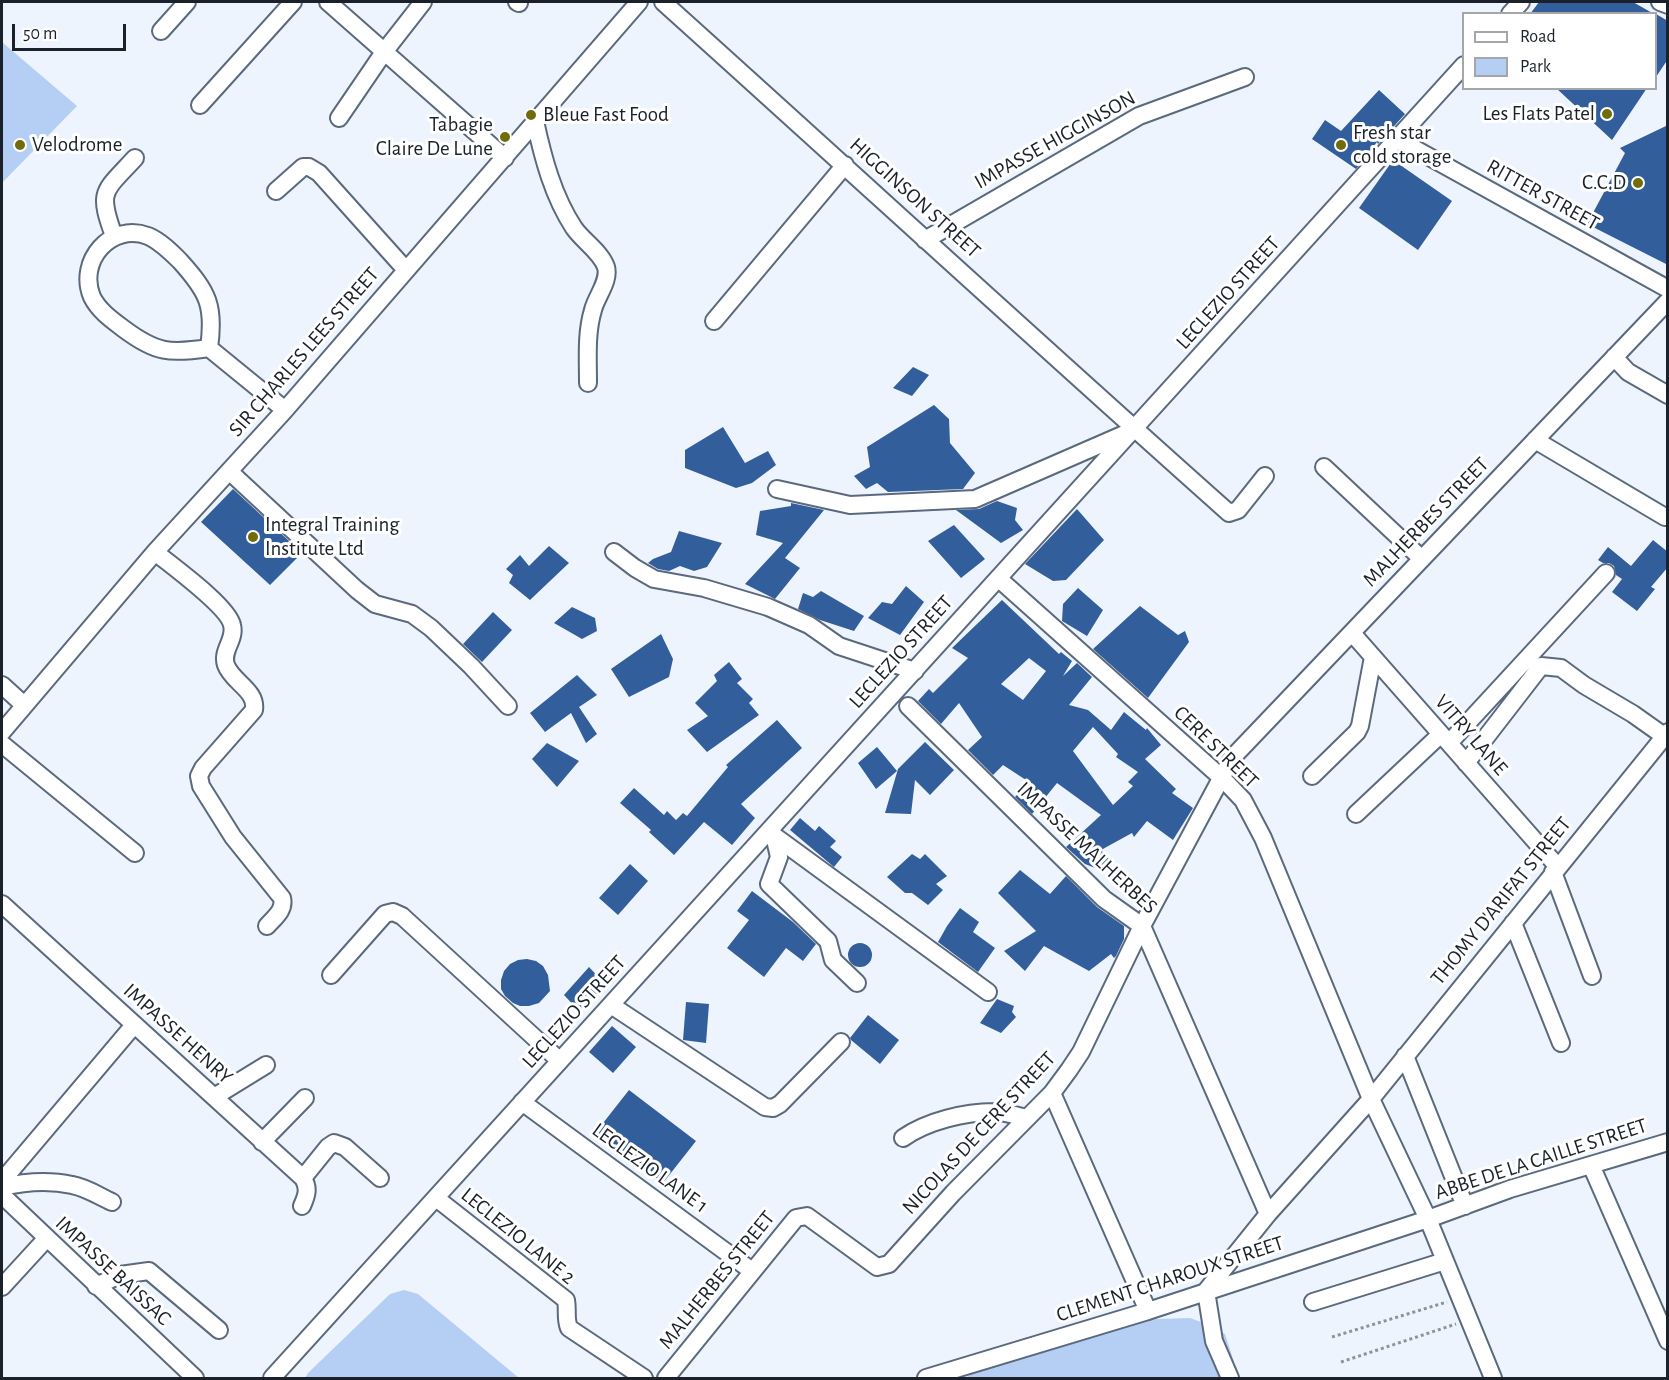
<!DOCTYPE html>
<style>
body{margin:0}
#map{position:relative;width:1669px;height:1380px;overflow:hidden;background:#edf4fe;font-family:"Alegreya Sans",sans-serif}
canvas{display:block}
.frame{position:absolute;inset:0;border:3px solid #1b212a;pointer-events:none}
.legend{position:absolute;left:1462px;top:12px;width:195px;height:78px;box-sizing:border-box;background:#fff;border:2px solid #a4a6aa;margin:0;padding:8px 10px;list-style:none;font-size:18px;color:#1b212a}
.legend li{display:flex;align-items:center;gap:12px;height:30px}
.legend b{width:30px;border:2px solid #a4a6aa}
.scale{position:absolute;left:12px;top:24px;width:114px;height:27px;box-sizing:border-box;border:3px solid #1b212a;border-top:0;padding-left:8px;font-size:18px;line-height:21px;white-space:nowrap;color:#1b212a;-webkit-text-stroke:4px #fff;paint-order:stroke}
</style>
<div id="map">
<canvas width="1669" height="1380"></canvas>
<div class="frame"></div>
<ul class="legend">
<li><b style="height:8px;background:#fff"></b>Road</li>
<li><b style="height:16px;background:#b5cff4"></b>Park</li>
</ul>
<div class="scale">50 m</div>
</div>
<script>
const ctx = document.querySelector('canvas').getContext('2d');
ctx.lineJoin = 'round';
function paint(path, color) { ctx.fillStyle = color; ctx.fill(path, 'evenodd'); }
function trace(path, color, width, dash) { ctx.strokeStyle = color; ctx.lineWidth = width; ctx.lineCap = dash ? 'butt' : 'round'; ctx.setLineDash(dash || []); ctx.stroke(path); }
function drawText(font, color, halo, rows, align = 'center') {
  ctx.font = font + ' "Alegreya Sans",sans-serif'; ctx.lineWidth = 6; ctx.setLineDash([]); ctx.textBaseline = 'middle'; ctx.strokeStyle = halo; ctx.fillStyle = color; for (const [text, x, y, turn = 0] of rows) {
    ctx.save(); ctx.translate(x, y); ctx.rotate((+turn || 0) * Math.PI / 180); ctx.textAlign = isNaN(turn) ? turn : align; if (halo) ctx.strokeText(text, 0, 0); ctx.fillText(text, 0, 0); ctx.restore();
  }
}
paint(new Path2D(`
 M2 42 77 106 2 183Z
 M404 1290 418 1294 519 1378H305L308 1373 390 1294Z
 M1190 1318 1212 1326 1225 1334 1234 1362 1233 1378H965L975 1372 990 1354 1127 1320Z`), '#b5cff4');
paint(new Path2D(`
 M1539 2H1633L1654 14H1530Z
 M1656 14 1668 21V59L1656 77Z
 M1556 88H1647L1612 140Z
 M1379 90 1405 114 1378 144 1377 142 1356 169 1312 139 1325 120 1341 131Z
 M1668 125V265L1587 224 1625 153 1620 148Z
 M1393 160 1452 201 1418 250 1359 208Z
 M913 367 929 375 912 396 893 388Z
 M934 405 949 419 950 443 975 473 963 489 888 492 877 483 866 489 854 476 870 467 867 447Z
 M723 427 745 463 768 451 776 465 752 483 736 488 685 468V450Z
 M233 489 302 553 270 585 201 522Z
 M997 501 1017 508 1015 520 1023 530 1001 543 956 510 979 509Z
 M791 503 824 510 785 558 800 568 775 599 745 584 783 543 756 535 760 511 791 506Z
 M1077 509 1104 540 1066 580 1053 581 1025 564Z
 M954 525 985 559 961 578 928 541Z
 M679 531 722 543 707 567 694 571 680 566 669 571 658 569 648 563 653 559 671 552Z
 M1653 540 1668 552V567L1651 587 1655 589 1637 611 1612 592 1622 579 1616 575 1614 566 1609 563H1603L1598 560 1608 547 1631 566Z
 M549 546 569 563 530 600 509 583 513 575 506 569 520 555 529 566Z
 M906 586 924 602 900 635 868 618 882 602 892 604Z
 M1078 588 1103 610 1087 636 1062 621 1063 604Z
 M821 591 864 616 854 631 820 620 798 609 803 593 813 597Z
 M1002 600 1059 654 1061 652 1072 661 1063 676 1077 663 1092 677 1069 705 1088 710 1111 730 1124 712 1146 730 1147 728 1161 745 1145 759 1176 789 1172 793 1193 808 1173 840 1147 821 1134 837 1132 833 1101 850 1112 862 1103 871 1085 864 1066 847 1101 815 1057 783 1032 814 1015 797 1029 782 1003 765 993 775 968 750 982 737 959 703 941 724 918 701 929 689 933 693 968 658 952 648ZM1029 658 1046 671 1023 700 1001 684ZM1093 727 1118 754 1116 757 1138 772 1128 782 1133 786 1113 805 1073 751Z
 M1140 606 1178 635 1185 631 1189 642 1148 698 1093 649Z
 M572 607 595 618 597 631 582 639 554 623Z
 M493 612 512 630 482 662 463 644Z
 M661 634 673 659 669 677 629 697 611 669Z
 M729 662 742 679 737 683 753 699 749 703 759 715 707 752 687 730 708 716 695 703 717 681 714 675Z
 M577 675 597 695 579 707 597 734 586 743 571 713 545 732 530 713Z
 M777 720 802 748 741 804 755 818 732 845 704 822 674 855 649 832 651 830 620 803 634 788 664 815 667 811 676 820 683 813 687 816 728 767 726 765Z
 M925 742 954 770 930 795 915 780 911 814 885 813 898 769Z
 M547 743 579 761 557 787 532 759Z
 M877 747 897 771 876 789 858 763Z
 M800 818 815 831 819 826 836 841 830 847 842 857 834 867 790 830Z
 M912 854 920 859 925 854 947 876 936 884 943 890 928 905 912 893H905L887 877Z
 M630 864 648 881 618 915 599 898Z
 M1020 870 1050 894 1066 876 1097 907 1124 926V939L1116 956 1114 958 1111 954 1089 971 1044 946 1025 971 1004 951 1036 931 998 893Z
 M752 891 793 922 816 944 803 961 786 948 764 977 727 948 749 920 737 911Z
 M960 908 979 922 973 932 995 948 978 972 938 942 947 926Z
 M848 955a12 12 0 1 1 24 0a12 12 0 1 1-24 0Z
 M527 959 536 961 543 966 548 975 550 991 539 1003 529 1006H520L513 1003 505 996 501 989V980L504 971 510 964 518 960Z
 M589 967 606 985 579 1011 564 995Z
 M997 999 1014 1006 1012 1012 1016 1017 1001 1033 980 1023Z
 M686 1002 709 1004 706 1043 683 1040Z
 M868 1015 899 1040 880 1064 851 1040 850 1038Z
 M612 1026 636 1047 613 1073 589 1052Z
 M629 1090 696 1141 663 1183 596 1132Z`), '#325f9c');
const minor = new Path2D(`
 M328 2 505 158
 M517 2 519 3
 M663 2C852 172 1039 344 1229 513L1238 510 1265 476
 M1660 2 1668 5
 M1510 14 1521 2
 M161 31 187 2
 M200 105 293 2
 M339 118 384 52 423 2
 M535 121C543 158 553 196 574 228 583 241 601 252 606 267 610 281 596 297 593 310 586 333 588 358 588 383
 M1397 139 1668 289
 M276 191 303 167H309L319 173 406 270
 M114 236C97 190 104 192 135 158
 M925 240 1139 116 1245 77
 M714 321 845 165
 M209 348C215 306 208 292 180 261 171 252 160 241 148 236 111 222 77 261 92 297 99 311 112 320 124 329 156 353 170 354 209 348L285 410
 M1614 357 1628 372 1668 395
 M1535 440 1665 517
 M1324 467 1422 559
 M229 471 357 590 375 604 412 614 431 628 471 666 508 706
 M777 489 850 505 975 499 1129 432
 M155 552C172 566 228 606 232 625 236 640 221 650 226 665 232 682 257 690 254 710L203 768 199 776 201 786 233 837 282 898C285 910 275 917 267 926
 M614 552 635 568 654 579 704 588 768 607 809 625 839 646 915 671
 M999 579 1223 779 1243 800 1263 838 1371 1099 1428 1219 1493 1378
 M1352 633 1558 867
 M2 685 24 705
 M908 706 1104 899 1142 926 1268 1214
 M2 732 155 552 285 410 639 2
 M1449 743 1606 573
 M2 744 135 853
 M1466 763 1541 666 1561 668 1584 685 1633 714 1664 736
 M1312 776 1357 732 1360 726 1373 657
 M1356 814 1441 734
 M769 832 988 992
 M774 835 779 857 769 884 828 941 833 960 857 983
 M1553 872 1592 976
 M2 904 303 1178C309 1188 307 1195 302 1206
 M1513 923 1561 1043
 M331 975 385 914 393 912 402 916 560 1061
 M611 1005 765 1107 773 1108 780 1104 841 1042
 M1405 1056 1465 1206
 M1052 1093 1148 1311
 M214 1097 266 1065
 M522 1102 752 1271
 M903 1138C927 1121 965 1112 994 1112 1004 1111 1016 1116 1027 1118
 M262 1142 305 1098
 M1591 1165 1668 1341
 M303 1178 328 1147 334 1143 345 1147 380 1178
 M2 1181 134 1025
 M2 1187C24 1182 49 1180 72 1185 85 1187 99 1196 112 1202
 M2 1195 195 1378
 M436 1198 566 1300C568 1311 565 1318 569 1328L644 1378
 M96 1286 120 1275 149 1271 219 1330
 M2 1287 46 1239
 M1313 1302 1445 1261
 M272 1378 1464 65
 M666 1378 796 1218 807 1216 877 1267 889 1264 953 1193 1052 1093 1069 1070 1081 1052 1142 926 1232 758 1668 301
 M926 1378 1148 1311 1428 1219 1510 1189 1668 1142
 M1230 1378 1214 1341 1206 1291 1268 1214 1371 1099 1668 732`);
trace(minor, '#5b697d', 20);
trace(new Path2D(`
 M1332 1337 1447 1302
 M1341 1362 1456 1324`), '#8c939c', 3, [3, 3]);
trace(minor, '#fff', 16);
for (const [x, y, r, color] of [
 [1607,114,6,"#706c09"],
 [531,115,6,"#706c09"],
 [505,137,6,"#706c09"],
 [20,145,6,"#706c09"],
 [1341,145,6,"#706c09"],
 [1638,183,6,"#706c09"],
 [253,537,6,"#706c09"]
]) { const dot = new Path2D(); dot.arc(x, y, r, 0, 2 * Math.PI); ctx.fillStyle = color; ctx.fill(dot); trace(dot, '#fff', 2); }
drawText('21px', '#1b212a', '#fff', [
 ["Les Flats Patel",1595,114,"right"],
 ["Bleue Fast Food",543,115],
 ["Tabagie",493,125,"right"],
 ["Claire De Lune",493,149,"right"],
 ["Fresh star",1353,133],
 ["cold storage",1353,157],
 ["Velodrome",32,145],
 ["C.C.D",1626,183,"right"],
 ["Integral Training",265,525],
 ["Institute Ltd",265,549]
], 'left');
drawText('21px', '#1b212a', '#fff', [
 ["IMPASSE HIGGINSON",1055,140,-29],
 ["RITTER STREET",1543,195,29],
 ["HIGGINSON STREET",915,198,42],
 ["LECLEZIO STREET",1228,293,-48],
 ["SIR CHARLES LEES STREET",304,352,-49],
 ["MALHERBES STREET",1426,522,-46],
 ["LECLEZIO STREET",901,652,-48],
 ["VITRY LANE",1471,735,49],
 ["CERE STREET",1216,747,44],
 ["IMPASSE MALHERBES",1087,848,43],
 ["THOMY D'ARIFAT STREET",1501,901,-51],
 ["LECLEZIO STREET",574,1012,-48],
 ["IMPASSE HENRY",178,1034,42],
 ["NICOLAS DE CERE STREET",979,1133,-47],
 ["ABBE DE LA CAILLE STREET",1541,1159,-18],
 ["LECLEZIO LANE 1",650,1168,36],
 ["LECLEZIO LANE 2",518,1236,39],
 ["IMPASSE BAISSAC",113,1271,43],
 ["CLEMENT CHAROUX STREET",1170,1279,-18],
 ["MALHERBES STREET",717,1280,-51]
]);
</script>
